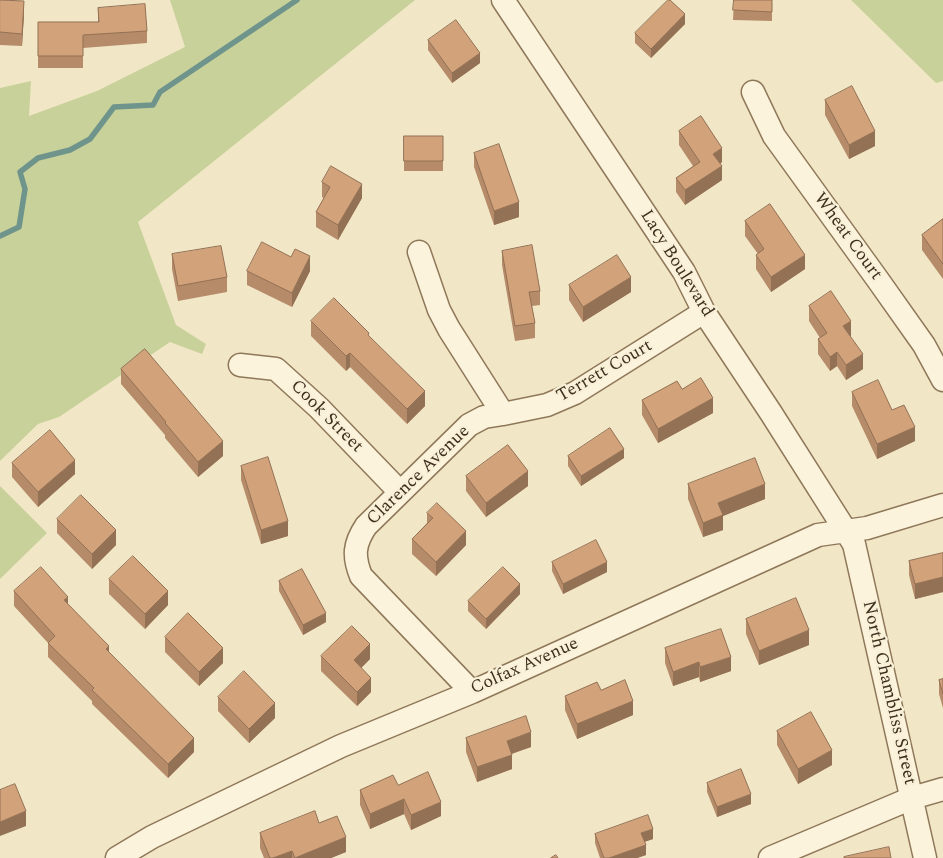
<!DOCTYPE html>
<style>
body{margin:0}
canvas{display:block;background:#f1e6c6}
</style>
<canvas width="943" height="858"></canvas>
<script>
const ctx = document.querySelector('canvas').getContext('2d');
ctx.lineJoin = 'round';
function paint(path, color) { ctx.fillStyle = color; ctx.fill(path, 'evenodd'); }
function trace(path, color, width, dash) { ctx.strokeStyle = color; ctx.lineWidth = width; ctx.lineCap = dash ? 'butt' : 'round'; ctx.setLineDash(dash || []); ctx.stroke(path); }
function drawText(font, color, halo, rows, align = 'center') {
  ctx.font = font + ' Spectral,serif'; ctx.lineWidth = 4.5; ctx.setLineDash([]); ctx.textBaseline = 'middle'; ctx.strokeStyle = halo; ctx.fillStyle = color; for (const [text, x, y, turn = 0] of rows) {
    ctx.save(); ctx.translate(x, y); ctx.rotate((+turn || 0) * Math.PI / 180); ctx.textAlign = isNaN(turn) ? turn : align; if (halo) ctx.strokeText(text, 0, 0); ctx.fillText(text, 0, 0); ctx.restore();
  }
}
paint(new Path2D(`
 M170 0H415L138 222 176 325 206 344 202 354 170 342 59 417 38 424 0 461V88L31 81 29 116 97 91 185 47Z
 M851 0H943V81L936 83Z
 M0 486 47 533 0 579Z`), '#c8d199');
trace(new Path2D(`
 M0 236 19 227 25 189 20 172 38 158 70 150 90 139 114 107 153 105 160 92 297 0`), '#6e948c', 5.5);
const minor = new Path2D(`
 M503 0 684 272 704 312 771 413 854 544 925 858
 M753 92 774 136 878 280 924 345 943 380
 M419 252 439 310 449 329 503 414 547 405 575 393 704 312
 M240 365 276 369 319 408 400 492
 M472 692 361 576C353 556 354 544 366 526L469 425 484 417 503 414
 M117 858 152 837 341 746 472 692 818 535 867 528 943 505
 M770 858 912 798 943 789`);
trace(minor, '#8f785a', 25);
trace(minor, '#fbf3db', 22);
paint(new Path2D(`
 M0 0 24 14 22 46 0 45Z
 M734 0H772V21L733 20Z
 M98 8 147 31V43L83 48V68H38V22H98Z
 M685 24 651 58 635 43V33Z
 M428 40 480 63 452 83 428 50Z
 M825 100 875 146 849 159 825 115Z
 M679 131 722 162 720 164 722 180 685 205 676 192V178L693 166 679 145Z
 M404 136H443V171H404Z
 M474 153 519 217 494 225 474 167Z
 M322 182 362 198 338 240 316 227V212L324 198 322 197Z
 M943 219V279L922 250V235Z
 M745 221 805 269 771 292 756 269V255L758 254 745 236Z
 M502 251 540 291V305L532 306 535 323V338L515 341 502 265Z
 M172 254 227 277V292L178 301 172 269Z
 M247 271H310L292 307 247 285Z
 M569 285 631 292 583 322 569 300Z
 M809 306 851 336H850L863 369 846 380 837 366 830 371 818 354V339L820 338 809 321Z
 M311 321 369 336 425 406 407 424 350 367 346 371 311 336Z
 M121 369 223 456 198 477 165 438V435L121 384Z
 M682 389 713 413 658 443 642 415V400Z
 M852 392 892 410 915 441 877 459 852 406Z
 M568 456 624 458 581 486 568 466Z
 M12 463 75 474 38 507 12 477Z
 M241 466 288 536 261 544 241 480Z
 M466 476 528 486 486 517 466 491Z
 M688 484 765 499 723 516V530L703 537 688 499Z
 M427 513 466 545 436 576 412 554V539L427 523Z
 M57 519 116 545 92 569 57 533Z
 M943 553V592L915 599 909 575V561Z
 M552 562 607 572 563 594 552 571Z
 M109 579 168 605 145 629 109 594Z
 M279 581 326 622 303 635 279 591Z
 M14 591 68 604 194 752 168 778 92 704V701L48 657V643L14 606Z
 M520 594 486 629 468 611V601Z
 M746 619 809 645 759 665 746 634Z
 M165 637 223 663 199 686 165 652Z
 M665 648 731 671 700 682 699 677 673 686 665 663Z
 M321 656 370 659 361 668 371 692 357 706 321 671Z
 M943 679V708L939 694V680Z
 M601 690 633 715 577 739 565 710V696Z
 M218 697 275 718 249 743 218 711Z
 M777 731 832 765 798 784 777 745Z
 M466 738 531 747 512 754V769L477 782 466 752Z
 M707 783 751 804 717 817 707 792Z
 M398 785 441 816 411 830 404 814 370 829 360 805V790Z
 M319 823 346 852 331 858H264L260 848V833Z
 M595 834 653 839 644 842 646 855 637 858H600L595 843Z`), '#b58b69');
paint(new Path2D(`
 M24 1V14L22 46V34Z
 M685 14V24L651 58V49Z
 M480 53V63L452 83V73Z
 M875 131V146L849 159V145Z
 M722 148V162L713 168V154Z
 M722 166V180L685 205V190Z
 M362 184V198L338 240V225Z
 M519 202V217L494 225V211Z
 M805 255V269L771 292V277Z
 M310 256V271L292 307V293Z
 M631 277V292L583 322V307Z
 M851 321V336L843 341V326Z
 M837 352V366L830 371V357Z
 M350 353V367L346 371V356Z
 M863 354V369L846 380V365Z
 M425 391V406L407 424V409Z
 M713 398V413L658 443V429Z
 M915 427V441L877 459V444Z
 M223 441V456L198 477V462Z
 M624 449V458L581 486V476Z
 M75 460V474L38 507V492Z
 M528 471V486L486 517V503Z
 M765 484V499L723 516V530L703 537V523L718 503Z
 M288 521V536L261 544V530Z
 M116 530V545L92 569V554Z
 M466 531V545L436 576V562Z
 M607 562V572L563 594V584Z
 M943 577V592L915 599V584Z
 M520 584V594L486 629V619Z
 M168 591V605L145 629V614Z
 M68 597V611L64 600Z
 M326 613V622L303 635V625Z
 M809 630V645L759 665V651Z
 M370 644V659L354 675V660Z
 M109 646V660L106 649Z
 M223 648V663L199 686V672Z
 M731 657V671L700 682V667Z
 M699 662V677L673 686V672Z
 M371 678V692L357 706V692Z
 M633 701V715L577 739V724Z
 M275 703V718L249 743V729Z
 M531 732V747L507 755V741Z
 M194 738V752L168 778V764Z
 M832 750V765L798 784V769Z
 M512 755V769L477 782V767Z
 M751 794V804L717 817V807Z
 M404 799V814L370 829V814Z
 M441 802V816L411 830V815Z
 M26 811V826L0 836V822Z
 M653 829V839L641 843V833Z
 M346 837V852L331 858H295Z
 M646 845V855L637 858H609Z
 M292 851V858H273Z`), '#937155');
const building = new Path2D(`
 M0 0 24 1 22 34 0 32Z
 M668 0H670L685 14 651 49 635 33Z
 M734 0H772V12L733 10Z
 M145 4 147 31 83 35V56H38V22H99L98 8Z
 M456 20 480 53 452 73 428 40Z
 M852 86 875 131 849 145 825 100Z
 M701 116 722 148 713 154 722 166 685 190 676 178 700 162 679 131Z
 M404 136H443V161H404Z
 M499 144 519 202 494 211 474 153Z
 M331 166 362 184 338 225 316 212 330 187 322 182Z
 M770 204 805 255 771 277 756 255 764 249 745 221Z
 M943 219V264L922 235Z
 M262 242 291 257 295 249 310 256 292 293 247 271Z
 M532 245 540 291 529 292 535 323 515 326 502 251Z
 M221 246 227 277 178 286 172 254Z
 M617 255 631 277 583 307 569 285Z
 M831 291 851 321 843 326 863 354 846 365 837 352 830 357 818 339 827 333 809 306Z
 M334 298 369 333 368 335 425 391 407 409 350 353 346 356 311 321Z
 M145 349 223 441 198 462 165 423 166 422 121 369Z
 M701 378 713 398 658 429 642 400 677 381 682 389Z
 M878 380 892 410 904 405 915 427 877 444 852 392Z
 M610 428 624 449 581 476 568 456Z
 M50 430 75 460 38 492 12 463Z
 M508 445 528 471 486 503 466 476Z
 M268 457 288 521 261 530 241 466Z
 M755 458 765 484 718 503 723 515 703 523 688 484Z
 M81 495 116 530 92 554 57 519Z
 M437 503 466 531 436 562 412 539 433 518 427 513Z
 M596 540 607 562 563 584 552 562Z
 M943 553V577L915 584 909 561Z
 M133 556 168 591 145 614 109 579Z
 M41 567 68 597 64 600 109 646 106 649 194 738 168 764 92 690 94 688 48 643 55 636 14 591Z
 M503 567 520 584 486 619 468 601Z
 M302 569 326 613 303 625 279 581Z
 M796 598 809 630 759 651 746 619Z
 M188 613 223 648 199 672 165 637Z
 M352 626 370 644 354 660 371 678 357 692 321 656Z
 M721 629 731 657 700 667 699 662 673 672 665 648Z
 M244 671 275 703 249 729 218 697Z
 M943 679V694L939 680Z
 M625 680 633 701 577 724 565 696 597 682 601 690Z
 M811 712 832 750 798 769 777 731Z
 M526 716 531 732 507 741 512 755 477 767 466 738Z
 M741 769 751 794 717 807 707 783Z
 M428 772 441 802 411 815 404 799 370 814 360 790 393 775 398 785Z
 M15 784 26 811 0 822V790Z
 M315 811 319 823 337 816 346 837 295 858 292 851 273 858H270L260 833Z
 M648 815 653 829 641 833 646 845 609 858H604L595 834Z
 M889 847 891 858H844V857Z
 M556 855 558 858H551Z`);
paint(building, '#d2a27a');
trace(building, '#937155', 1);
drawText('18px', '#3e2f1f', '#f8f0d7', [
 ["Wheat Court",847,237,54],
 ["Lacy Boulevard",676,264,58],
 ["Terrett Court",605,372,-30],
 ["Cook Street",326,417,45],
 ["Clarence Avenue",419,476,-44],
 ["Colfax Avenue",525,667,-24],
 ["North Chambliss Street",888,693,77]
]);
</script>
